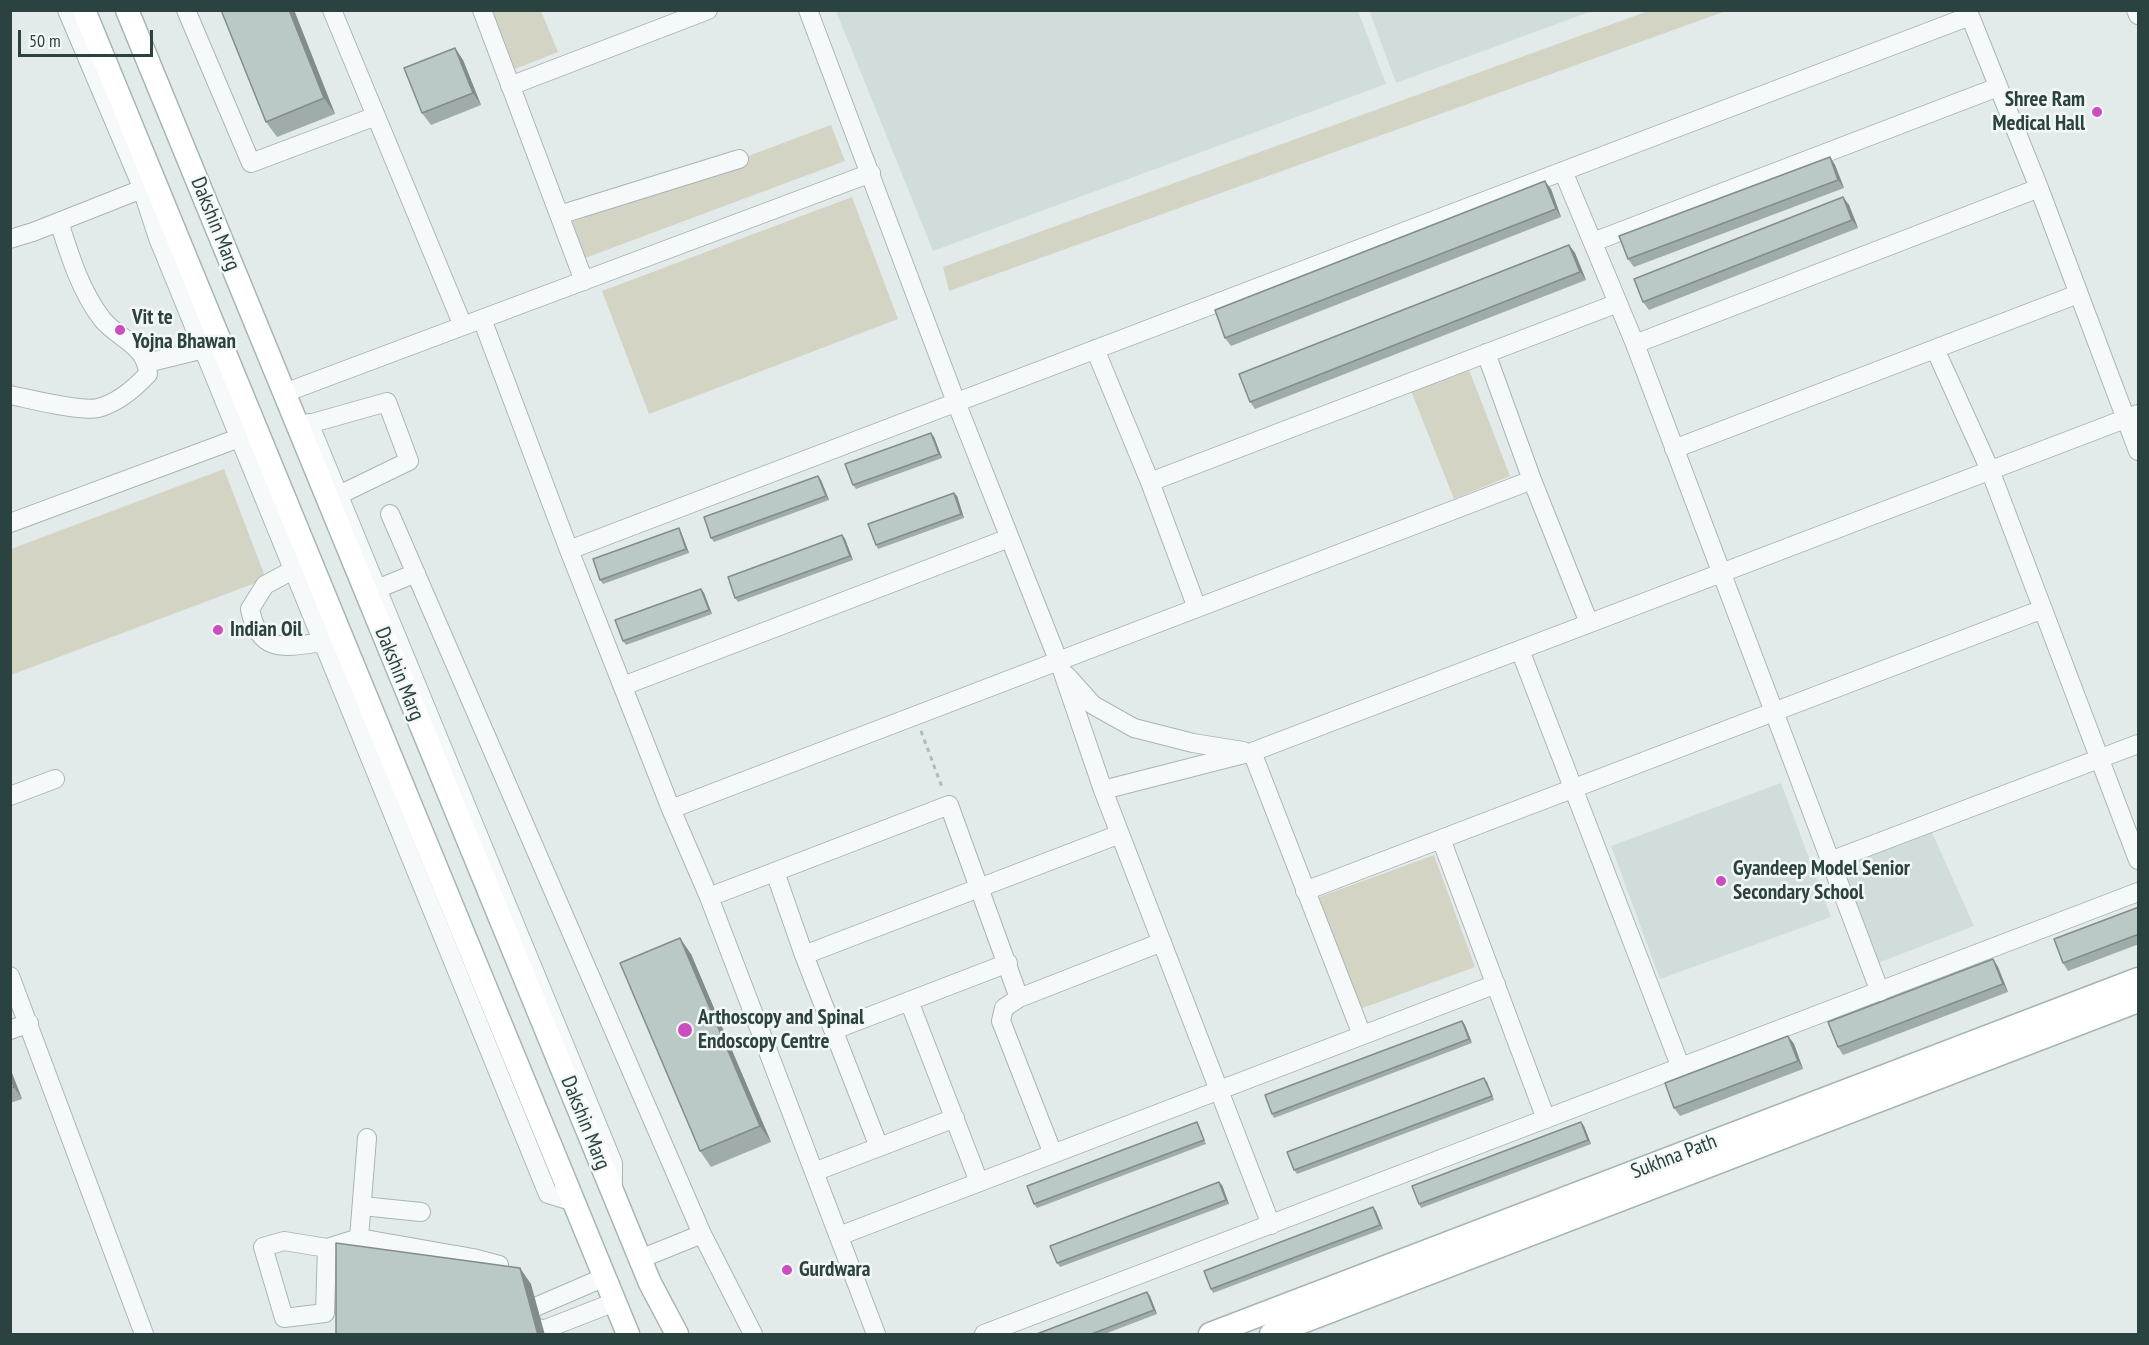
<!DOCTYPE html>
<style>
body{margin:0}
#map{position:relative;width:2149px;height:1345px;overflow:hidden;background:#e3ebea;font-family:"PT Sans Narrow",sans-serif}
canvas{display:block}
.frame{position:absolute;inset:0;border:12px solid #2b4340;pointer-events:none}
.scale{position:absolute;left:18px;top:30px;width:135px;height:27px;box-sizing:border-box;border:3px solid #2b4340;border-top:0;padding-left:8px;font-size:18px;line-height:21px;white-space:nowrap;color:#2b4340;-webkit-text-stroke:4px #f3f8f7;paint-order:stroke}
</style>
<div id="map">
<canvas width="2149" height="1345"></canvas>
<div class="frame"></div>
<div class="scale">50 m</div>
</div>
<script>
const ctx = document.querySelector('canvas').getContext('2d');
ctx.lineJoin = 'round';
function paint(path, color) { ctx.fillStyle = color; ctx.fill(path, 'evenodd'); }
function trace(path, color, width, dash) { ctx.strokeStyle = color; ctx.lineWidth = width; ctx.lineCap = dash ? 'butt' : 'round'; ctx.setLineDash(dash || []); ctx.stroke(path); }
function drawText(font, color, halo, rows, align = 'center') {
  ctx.font = font + ' "PT Sans Narrow",sans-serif'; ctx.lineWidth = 5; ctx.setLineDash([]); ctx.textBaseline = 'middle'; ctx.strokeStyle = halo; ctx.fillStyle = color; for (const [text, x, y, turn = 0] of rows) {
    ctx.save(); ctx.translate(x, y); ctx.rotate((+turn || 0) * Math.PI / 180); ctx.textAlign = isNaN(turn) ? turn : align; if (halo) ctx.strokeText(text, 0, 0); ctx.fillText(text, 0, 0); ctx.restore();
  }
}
paint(new Path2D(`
 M1369 10H1592V11L1396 83Z
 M836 11H1358L1386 84 933 251Z
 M1781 783 1831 917 1660 979 1611 846Z
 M1930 828 1974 926 1878 963 1838 863Z`), '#d1dddb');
paint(new Path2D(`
 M1651 10 1726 11 949 291 943 267Z
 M492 11H541L558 52 515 69Z
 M831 125 845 161 585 258 572 222Z
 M852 197 898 319 649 414 602 291Z
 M1468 367 1510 476 1454 499 1411 391Z
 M224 469 266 579 11 675V549Z
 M1434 855 1475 967 1360 1009 1319 897Z`), '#d4d4c4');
const minor = new Path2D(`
 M67 10 139 180 158 238 548 1194 574 1202
 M186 10 251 163 376 116
 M332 10 463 326
 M482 10 584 281
 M808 10 956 402 1062 670 1103 790 1271 1225
 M2136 10 2138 15
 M510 86 708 10
 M1563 171 1635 344 1880 992
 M559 215 739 159
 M10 239 33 232 142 189
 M1593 242 1998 87
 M482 319 569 550 671 809 709 897 876 1334
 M1635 344 2039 188
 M1095 349 1150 482 1197 608
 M1935 349 1990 470 2138 860
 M1486 353 1532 480 1589 623
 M147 363 204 349
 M295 389 871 173
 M10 395C30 399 80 412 98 408 118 403 135 388 148 374 147 345 118 339 102 319 80 290 70 256 59 222
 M309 423 613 1163V1187
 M309 424 387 402 409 461 339 495
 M1674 449 2078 294
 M1150 482 1618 303
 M390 514 702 1234 753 1334
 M10 523 239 438
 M569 550 1970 16 2039 188 2138 451
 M293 570 265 585 250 609C259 655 286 647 323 642
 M377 589 416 573
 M1520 650 1681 1068
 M1067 676 1093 705 1134 728 1193 743 1243 751
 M623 686 1009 538
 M1252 752 1362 1035
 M1103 790 1252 752 2138 414
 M10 796 55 779
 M671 809 1532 480
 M1441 839 1546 1119
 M1830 861 2138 744
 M775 872 804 955 879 1147
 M1305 891 2043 609
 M709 897 949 805 1019 998
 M804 955 1120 834
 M10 976 144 1334
 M909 1001 979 1182
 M10 1030 29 1023
 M834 1030 1008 963
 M367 1138 359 1238 473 1258 499 1265 503 1288
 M1053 1154 1001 1021 1004 1008 1019 998 1162 942
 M814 1172 955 1118
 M362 1206 421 1212
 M839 1236 1496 984
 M327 1248 284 1241 263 1247 284 1318 325 1313 327 1248 359 1238
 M640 1259 702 1234
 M605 1277 533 1308 527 1323 543 1330 615 1302
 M984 1334 2138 892`);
const major = new Path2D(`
 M84 10 628 1334
 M127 10 650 1283 677 1334
 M1210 1334 2138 979
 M1271 1334 2138 1001`);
trace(minor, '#a8b5b4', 20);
trace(major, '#a3b6b3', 25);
trace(new Path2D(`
 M921 731 943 790`), '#b1bbba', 3, [4.5, 4.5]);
trace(minor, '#f6f9f9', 18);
trace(major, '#fff', 22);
paint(new Path2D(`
 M294 10 335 114 277 137 266 122Z
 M455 48 463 60 481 105 431 125 422 113Z
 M1830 157 1835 165 1844 188 1634 267 1628 259Z
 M1551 189 1561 217 1231 346 1225 338Z
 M1843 197 1849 205 1858 228 1649 310 1643 302Z
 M1569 245 1575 253 1586 280 1255 409 1250 402Z
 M934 437 942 458 856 489 853 485Z
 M821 480 829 500 714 542 711 538Z
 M954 493 957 496 964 518 878 549 876 545Z
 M681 532 689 553 603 584 600 580Z
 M842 535 845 539 853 560 738 602 735 598Z
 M701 589 704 593 712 614 626 645 623 641Z
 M2139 907V944L2068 971 2063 963Z
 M691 954 771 1142 711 1167 700 1151Z
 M1993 959 1998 967 2008 992 1843 1055 1838 1047Z
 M1462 1021 1465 1025 1472 1043 1274 1118 1272 1114Z
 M1788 1036 1794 1044 1803 1069 1680 1116 1674 1108Z
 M10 1068 22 1099 10 1103Z
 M1487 1082 1494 1100 1297 1174 1294 1170Z
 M1197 1122 1199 1126 1206 1144 1037 1208 1034 1204Z
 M1584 1126 1591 1144 1421 1208 1419 1204Z
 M1222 1185 1229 1204 1060 1267 1057 1263Z
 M1376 1211 1383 1229 1213 1293 1211 1289Z
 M1150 1296 1157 1314 1102 1335H1034Z`), '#a0acaa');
paint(new Path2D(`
 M289 10H294L335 114 324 98Z
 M455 48 463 60 481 105 473 93Z
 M1830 157 1835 165 1844 188 1838 180Z
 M1545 181 1551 189 1561 217 1556 209Z
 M1843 197 1849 205 1858 228 1852 220Z
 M1569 245 1575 253 1586 280 1580 272Z
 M931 433 934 437 942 458 939 454Z
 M818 476 821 480 829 500 826 496Z
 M954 493 957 496 964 518 961 514Z
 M679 528 681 532 689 553 686 549Z
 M842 535 845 539 853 560 850 556Z
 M701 589 704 593 712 614 709 610Z
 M680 938 691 954 771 1142 760 1126Z
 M1993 959 1998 967 2008 992 2003 984Z
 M1462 1021 1465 1025 1472 1043 1469 1039Z
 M1788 1036 1794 1044 1803 1069 1798 1061Z
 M10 1068 22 1099 14 1087 10 1079Z
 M1484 1078 1487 1082 1494 1100 1492 1096Z
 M1581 1122 1584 1126 1591 1144 1588 1140Z
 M1219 1182 1222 1185 1229 1204 1226 1200Z
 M1373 1207 1376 1211 1383 1229 1380 1225Z
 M520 1268 531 1284 545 1335H538Z
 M1147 1292 1150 1296 1157 1314 1154 1310Z`), '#828c8b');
const building = new Path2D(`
 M221 10H289L324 98 266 122Z
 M455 48 473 93 422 113 404 68Z
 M1830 157 1838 180 1628 259 1619 236Z
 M1545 181 1556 209 1225 338 1215 310Z
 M1843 197 1852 220 1643 302 1634 279Z
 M1569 245 1580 272 1250 402 1239 374Z
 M931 433 939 454 853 485 845 464Z
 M818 476 826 496 711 538 704 517Z
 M954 493 961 514 876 545 868 524Z
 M679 528 686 549 600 580 593 559Z
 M842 535 850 556 735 598 728 577Z
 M701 589 709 610 623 641 615 620Z
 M2139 907V934L2063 963 2054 939Z
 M680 938 760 1126 700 1151 620 963Z
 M1993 959 2003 984 1838 1047 1828 1022Z
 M1462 1021 1469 1039 1272 1114 1265 1095Z
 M1788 1036 1798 1061 1674 1108 1665 1083Z
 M1484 1078 1492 1096 1294 1170 1287 1152Z
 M10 1079 14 1087 10 1088Z
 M1197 1122 1204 1140 1034 1204 1027 1186Z
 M1581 1122 1588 1140 1419 1204 1412 1186Z
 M1219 1182 1226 1200 1057 1263 1050 1246Z
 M1373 1207 1380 1225 1211 1289 1204 1271Z
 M336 1243 520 1268 538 1335H336Z
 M1147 1292 1154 1310 1089 1335H1034Z`);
paint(building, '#bac8c6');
trace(building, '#828c8b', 1.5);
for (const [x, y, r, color] of [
 [2097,112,6,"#cb4dc0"],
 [120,330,6,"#cb4dc0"],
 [218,630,6,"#cb4dc0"],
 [1721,881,6,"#cb4dc0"],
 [685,1030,8,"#cb4dc0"],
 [787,1270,6,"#cb4dc0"]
]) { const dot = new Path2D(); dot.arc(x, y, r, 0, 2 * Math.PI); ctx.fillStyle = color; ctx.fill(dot); trace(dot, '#f3f8f7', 2); }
drawText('bold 21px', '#2b4340', '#f3f8f7', [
 ["Shree Ram",2085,100,"right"],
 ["Medical Hall",2085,124,"right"],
 ["Vit te",132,318],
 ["Yojna Bhawan",132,342],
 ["Indian Oil",230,630],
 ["Gyandeep Model Senior",1733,869],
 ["Secondary School",1733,893],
 ["Arthoscopy and Spinal",698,1018],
 ["Endoscopy Centre",698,1042],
 ["Gurdwara",799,1270]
], 'left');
drawText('21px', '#2b4340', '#f3f8f7', [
 ["Dakshin Marg",215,224,68],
 ["Dakshin Marg",399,674,68],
 ["Dakshin Marg",585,1123,68],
 ["Sukhna Path",1674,1157,-21]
]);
</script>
